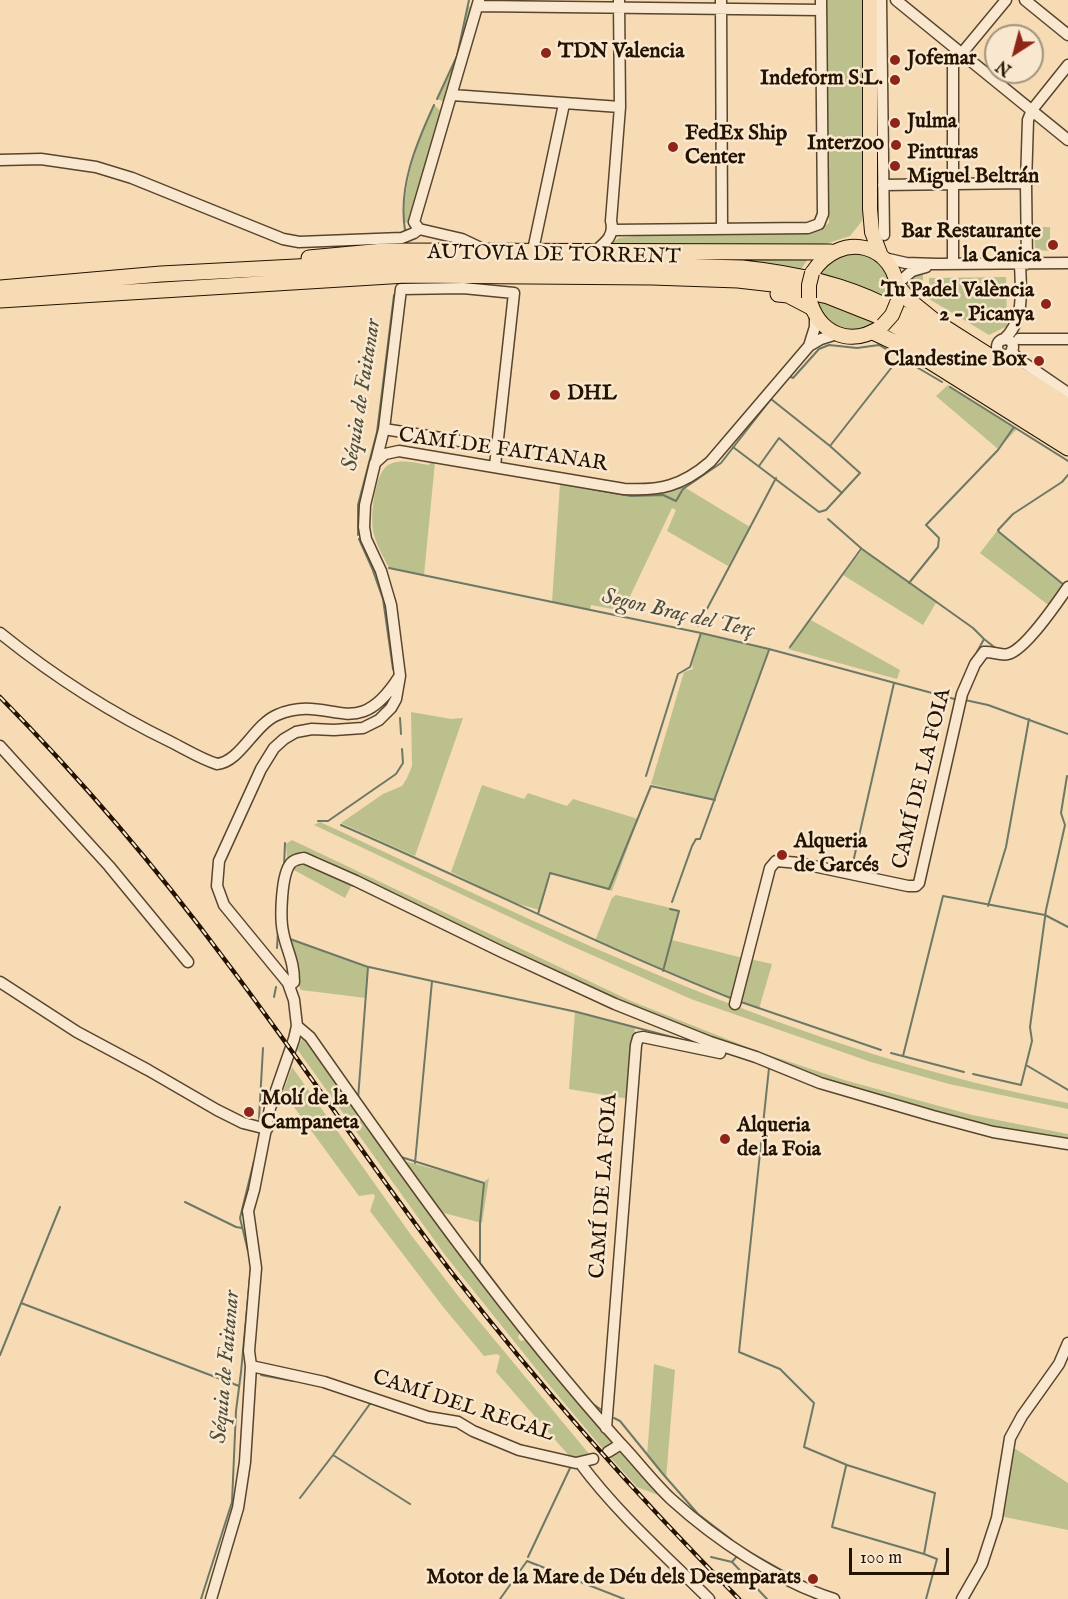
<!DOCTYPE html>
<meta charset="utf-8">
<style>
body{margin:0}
#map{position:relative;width:1068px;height:1599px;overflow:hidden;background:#f6dbb5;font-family:"IM FELL English",serif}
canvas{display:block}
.north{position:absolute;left:984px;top:24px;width:60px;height:60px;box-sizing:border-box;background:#f9e8cf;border:2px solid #a4937c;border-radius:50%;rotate:216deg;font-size:16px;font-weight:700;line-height:24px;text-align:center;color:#241300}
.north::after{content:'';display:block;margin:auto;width:21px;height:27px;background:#8f2418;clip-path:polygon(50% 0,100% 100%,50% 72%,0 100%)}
.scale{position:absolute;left:849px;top:1548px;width:100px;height:27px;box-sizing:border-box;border:3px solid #241300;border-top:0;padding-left:8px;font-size:18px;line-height:21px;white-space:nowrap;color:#241300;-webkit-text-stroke:4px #f9e8cf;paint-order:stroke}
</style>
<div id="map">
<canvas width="1068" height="1599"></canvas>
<div class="north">N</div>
<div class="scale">100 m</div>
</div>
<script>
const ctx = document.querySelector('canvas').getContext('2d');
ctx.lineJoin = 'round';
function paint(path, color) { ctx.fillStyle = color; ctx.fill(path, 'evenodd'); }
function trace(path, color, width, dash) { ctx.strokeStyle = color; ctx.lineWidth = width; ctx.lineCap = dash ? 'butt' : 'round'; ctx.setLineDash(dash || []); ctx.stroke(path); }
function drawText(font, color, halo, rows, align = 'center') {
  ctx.font = font + ' "IM FELL English",serif'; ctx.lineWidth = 5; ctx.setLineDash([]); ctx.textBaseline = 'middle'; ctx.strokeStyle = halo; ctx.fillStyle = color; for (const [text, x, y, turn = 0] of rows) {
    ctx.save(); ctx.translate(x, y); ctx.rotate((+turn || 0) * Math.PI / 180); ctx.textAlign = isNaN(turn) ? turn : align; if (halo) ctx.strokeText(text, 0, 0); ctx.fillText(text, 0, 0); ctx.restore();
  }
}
paint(new Path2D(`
 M826 0H865L864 203 862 221 850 236 810 249 604 248 619 238 635 236 639 233 816 231 829 223Z
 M467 6 473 8 445 102 437 99 457 56Z
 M434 105 443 113 410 222 404 223C404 180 416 144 434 105Z
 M1034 227H1050V251L1038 250 1035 247Z
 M856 252C862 254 869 255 875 258 889 266 893 286 892 301L818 274 837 256Z
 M635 259 807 260 801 270Z
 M923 272V292L909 296C902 279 908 278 923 272Z
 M1006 277 1007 326 989 335 929 299V278Z
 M815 300 826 302 877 323C846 336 830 330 815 300Z
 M948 385 1017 429 998 449 936 396Z
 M431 460 435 462 424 575 389 568C383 556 375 543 373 530 370 515 375 473 388 465 399 458 417 463 429 465Z
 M560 484 625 495 647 496 684 487 750 527 728 566 667 531 676 510 672 508 623 611 591 605 590 610 552 602Z
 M997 531 1066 587 1051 607 980 553Z
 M863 549 937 601 923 625 843 575Z
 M809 619 900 670 897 679 788 649Z
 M701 633 769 649 715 800 651 784 684 672 693 669 692 665Z
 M411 712 451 719 463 718 415 856 341 823 383 794 402 786 407 778 412 766Z
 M482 785 524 799 528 793 567 806 573 799 638 819 612 891 549 873 539 910 512 902 451 872Z
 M320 822C563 935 802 1053 1068 1103V1109L949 1084 871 1062 691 999 565 943 314 825Z
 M292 840 631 1001 757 1051 844 1080 972 1115 1068 1134V1141L974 1122 835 1084 719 1041 574 980 319 857C306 853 299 851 287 858L286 844Z
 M307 859 353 882 345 898 294 870 295 864Z
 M616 895 679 910 672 940 743 958 733 999 595 941 612 898Z
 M289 938 368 968 366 998 301 990 297 983Z
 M750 959 772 964 759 1009 745 1003 740 998Z
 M575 1012 635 1028 629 1099 569 1089Z
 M302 1039 306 1040 521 1329 518 1338 521 1341 529 1339 611 1440V1446L604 1450 602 1448 545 1380 445 1255 297 1049Z
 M292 1067 411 1235 459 1297 590 1455 583 1459 571 1458 496 1372 500 1356 497 1354 484 1356 444 1308 370 1211 375 1196 373 1194 359 1196 291 1103 281 1098Z
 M404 1161 484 1182 489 1178 482 1223 440 1212Z
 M654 1364 675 1370 666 1479 647 1456Z
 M1011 1446 1068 1483V1530L1000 1516Z
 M623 1452 666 1498 637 1487 609 1456Z`), '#bcc08d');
trace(new Path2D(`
 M437 99 457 56 469 0
 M405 230C398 187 416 144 434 105
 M789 376 793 378 819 349 829 345 857 348 879 345 942 382
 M950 387 1068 461
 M771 399 830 446
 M733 447 819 512 826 510 860 473 830 446 899 358
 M759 466 779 438 842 493
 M558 483 631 496 663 495 676 501 683 489 721 463 771 399
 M828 519 862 549 973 628 984 639 977 652
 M358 535V505L377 432 394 295
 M359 539 372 568 383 599 393 669
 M389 568 701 633 769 649 958 700
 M909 583 938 547 939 538 926 525 998 450 1014 427
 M1064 585 999 532 998 530 1013 514 1062 482 1068 475
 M698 626 776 478
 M984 639 998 650
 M790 647 861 549
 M965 700 988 705 1068 734
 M400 718 401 734
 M646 776 678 674 690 667 701 633
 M318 821H328L396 774 403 763 402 749
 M341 825C473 882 600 946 733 999
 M284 867 285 843
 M851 871 894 683
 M672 902 692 846 696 839H700L769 650
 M988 906 1006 847 1029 719
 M538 914 550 873 609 889 651 786 715 800
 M290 939 368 967 358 1099
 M277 948 278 930
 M369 967 432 981 415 1163
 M663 971 679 911 670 909
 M432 981 577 1012 687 1041
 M274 997 276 987
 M741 1002 881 1050
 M891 1053 964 1072
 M903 1056 943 896 1045 915 1068 927
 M1026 1065 1032 1041 1030 1027 1046 910 1065 825 1061 813 1067 776
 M769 1068 739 1352 780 1369 814 1403 804 1447 847 1465 935 1493 924 1554 937 1559 926 1599
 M973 1074 1021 1085 1026 1065 1068 1090
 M259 1119 263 1048
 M401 1157 484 1183 480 1223V1263L508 1300
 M185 1202 236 1227 242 1228
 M248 1251 240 1218 254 1161
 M21 1303 239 1386
 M0 1355 60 1207
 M261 1375 293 1381
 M593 1404 603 1411
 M614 1418 620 1421 663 1474 698 1514 732 1540
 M333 1455 372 1401
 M846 1466 832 1527 924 1554
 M300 1498 333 1455 410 1504
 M746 1550 785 1572
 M528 1557 571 1466
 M711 1557 732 1562 737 1556
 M732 1562 767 1599
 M201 1599 232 1502 236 1411 241 1372 251 1266
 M500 1599 527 1561 624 1599`), '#6d7865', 2);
const minor = new Path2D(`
 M721 0 722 228
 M881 0 884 235
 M896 0 1068 140
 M1025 0 1068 35
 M478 6 821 10
 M452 95 620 107
 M0 160 41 159 96 167 132 178 283 239 299 242 402 238 414 233 419 229
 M883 185 1026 183
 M419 229 414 222 479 0
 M419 229 462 239 483 249
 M613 230 808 228 819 224 823 214 821 0
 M533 250 564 104
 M594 252C605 243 615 236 611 221L620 107 619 0
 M884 258 906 263 937 264 1068 263
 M953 264V64L1006 0
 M1027 264 1026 183 1028 120 1032 110 1068 65
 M898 283 912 271 926 267
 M1019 339H1068
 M997 347a8 8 0 1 1 16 0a8 8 0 1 1-16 0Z
 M1003 340C1025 322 1021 290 1020 264
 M809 346 815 327V317
 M1012 349 1013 353 1018 359 1068 393
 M384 429 498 447
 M376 461 384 429 401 289 463 288 514 293 495 466
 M0 633C52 675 111 713 171 742 185 749 201 759 217 764 240 762 254 725 277 715 331 692 355 746 399 677
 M0 746 109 866 188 962
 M0 982 77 1032 148 1070 217 1110 243 1123 267 1129
 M289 986 294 982C294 960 287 952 283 932 280 918 281 874 291 863 295 859 299 859 304 858L356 881 502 952 615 1004 710 1042 756 1057 820 1083 933 1116 993 1132 1068 1144
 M735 1004 770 868 776 861 799 863 908 886H916L919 883 962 694 975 664 984 652C992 651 1000 656 1008 654 1025 650 1057 603 1068 587
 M297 1026 310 1037C408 1177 507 1317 621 1444
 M251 1366 324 1382 428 1417 458 1422 473 1431 519 1450 576 1463 593 1459
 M606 1428 636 1045 638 1038 643 1037 720 1053 722 1046
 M608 1452 621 1444C638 1462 653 1482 671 1499 715 1539 777 1581 834 1599
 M580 1463C617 1513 665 1555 709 1599
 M211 1599 238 1508 245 1462 251 1366 249 1351 256 1268 248 1211 254 1190 270 1108 294 1039 297 1026 294 1000 288 983 224 905 217 886 219 861 261 769 274 748 284 739 296 732 312 729 334 730 363 728 379 720 391 708 396 699 400 676 391 605 381 571 366 539 364 527 365 505 375 463 385 454 399 451 624 489C660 491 682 486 710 462L809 346 821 339 837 334
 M962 1599 982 1564 997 1518 1010 1438 1022 1416 1059 1364 1068 1343`);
const major = new Path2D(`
 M870 0V209L872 232 881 256
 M812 273C840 229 898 243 898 296
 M809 298C818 333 849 348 881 327`);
const highway = new Path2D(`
 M309 258 384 251 831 252
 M898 287 910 301 936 322 1068 406
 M0 288 161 274 373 263 468 261 742 268C790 273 840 283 884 305 949 336 1008 380 1068 419
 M778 294 788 295 811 307
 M0 300 406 275 652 277 738 280 773 284 828 296 876 315 923 341 1068 434
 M873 332 915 352 1068 448`);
trace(minor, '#58452d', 13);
trace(major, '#241300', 16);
trace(highway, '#241300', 17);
trace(minor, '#f9e8cf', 10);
trace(major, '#f6dbb5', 14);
trace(highway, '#f6dbb5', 15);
const rail = new Path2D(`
 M0 697C81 779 156 867 225 960 303 1063 374 1171 452 1273 541 1388 637 1496 739 1599`);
trace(rail, '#241300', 4.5);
trace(rail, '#f9e8cf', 2, [7]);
const majorBridge = new Path2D(`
 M809 298V285L812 273
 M883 325 892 315 897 303`);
trace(majorBridge, '#241300', 16, []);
trace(majorBridge, '#f6dbb5', 14);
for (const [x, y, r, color] of [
 [546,53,6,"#8f2418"],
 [895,60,6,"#8f2418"],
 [895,80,6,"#8f2418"],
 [895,123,6,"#8f2418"],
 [896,145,6,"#8f2418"],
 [673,147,6,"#8f2418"],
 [895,166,6,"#8f2418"],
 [1053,245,6,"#8f2418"],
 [1046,304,6,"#8f2418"],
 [1039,361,6,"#8f2418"],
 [555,395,6,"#8f2418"],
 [782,855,6,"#8f2418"],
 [249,1112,6,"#8f2418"],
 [725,1139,6,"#8f2418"],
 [813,1579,6,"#8f2418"]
]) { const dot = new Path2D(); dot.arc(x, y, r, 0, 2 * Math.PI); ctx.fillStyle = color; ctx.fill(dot); trace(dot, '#f9e8cf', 2); }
drawText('bold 21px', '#241300', '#f9e8cf', [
 ["TDN Valencia",558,53],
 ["Jofemar",907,60],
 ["Indeform S.L.",883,80,"right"],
 ["Julma",907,123],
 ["FedEx Ship",685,135],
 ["Center",685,159],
 ["Interzoo",884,145,"right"],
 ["Pinturas",907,154],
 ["Miguel Beltrán",907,178],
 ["Bar Restaurante",1041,233,"right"],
 ["la Canica",1041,257,"right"],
 ["Tu Padel València",1034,292,"right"],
 ["2 - Picanya",1034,316,"right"],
 ["Clandestine Box",1027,361,"right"],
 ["DHL",567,395],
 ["Alqueria",794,843],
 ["de Garcés",794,867],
 ["Molí de la",261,1100],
 ["Campaneta",261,1124],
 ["Alqueria",737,1127],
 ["de la Foia",737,1151],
 ["Motor de la Mare de Déu dels Desemparats",801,1579,"right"]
], 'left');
drawText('21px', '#241300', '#f9e8cf', [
 ["AUTOVIA DE TORRENT",554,256,1],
 ["CAMÍ DE FAITANAR",503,451,8],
 ["CAMÍ DE LA FOIA",923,779,-76],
 ["CAMÍ DE LA FOIA",605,1186,-86],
 ["CAMÍ DEL REGAL",463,1407,18]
]);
drawText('italic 22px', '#4e4e3b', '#f9e8cf', [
 ["Séquia de Faitanar",363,395,-81],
 ["Segon Braç del Terç",678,615,13],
 ["Séquia de Faitanar",227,1367,-85]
]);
</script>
